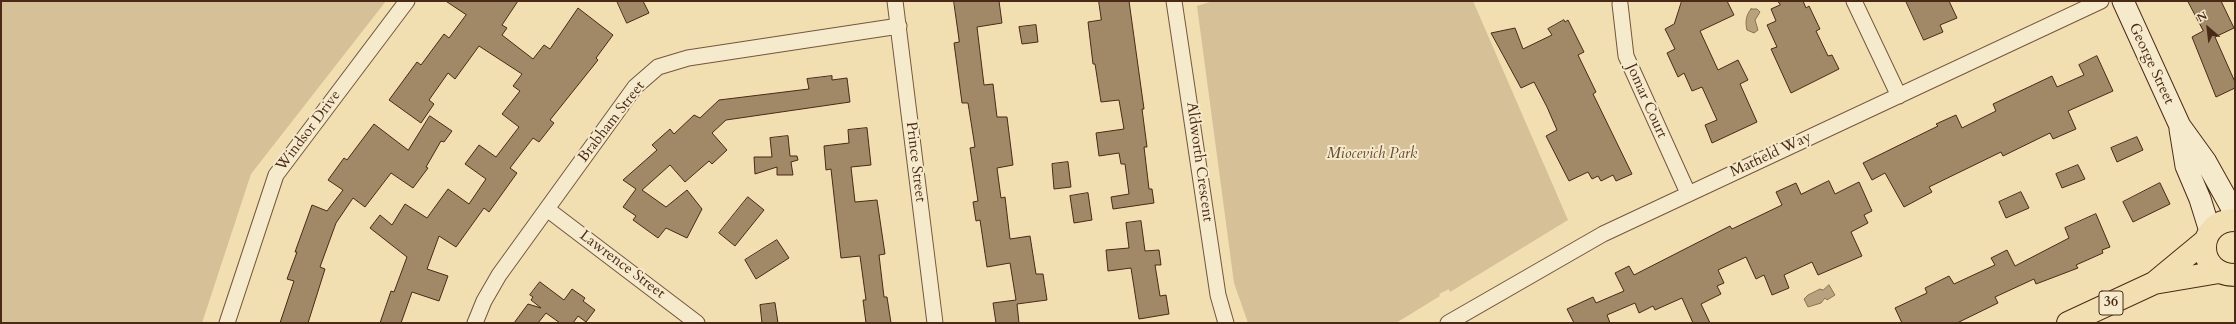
<!DOCTYPE html>
<style>
body{margin:0}
#map{position:relative;width:2236px;height:324px;overflow:hidden;background:#f1dfb1;font-family:Cardo,serif}
canvas{display:block}
.frame{position:absolute;inset:0;border:2px solid #4a2917;pointer-events:none}
.north{position:absolute;left:2188px;top:8px;width:40px;height:40px;-webkit-text-stroke:3px #f6eacc;paint-order:stroke;rotate:332deg;font-size:11px;font-weight:700;line-height:16px;text-align:center;color:#4a2917}
.north::after{content:'';display:block;margin:auto;width:14px;height:18px;background:#4a2917;clip-path:polygon(50% 0,100% 100%,50% 72%,0 100%)}
</style>
<div id="map">
<canvas width="2236" height="324"></canvas>
<div class="frame"></div>
<div class="north">N</div>
</div>
<script>
const ctx = document.querySelector('canvas').getContext('2d');
ctx.lineJoin = 'round';
function paint(path, color) { ctx.fillStyle = color; ctx.fill(path, 'evenodd'); }
function trace(path, color, width, dash) { ctx.strokeStyle = color; ctx.lineWidth = width; ctx.lineCap = dash ? 'butt' : 'round'; ctx.setLineDash(dash || []); ctx.stroke(path); }
function drawText(font, color, halo, rows, align = 'center') {
  ctx.font = font + ' Cardo,serif'; ctx.lineWidth = 4; ctx.setLineDash([]); ctx.textBaseline = 'middle'; ctx.strokeStyle = halo; ctx.fillStyle = color; for (const [text, x, y, turn = 0] of rows) {
    ctx.save(); ctx.translate(x, y); ctx.rotate((+turn || 0) * Math.PI / 180); ctx.textAlign = isNaN(turn) ? turn : align; if (halo) ctx.strokeText(text, 0, 0); ctx.fillText(text, 0, 0); ctx.restore();
  }
}
paint(new Path2D(`
 M1 1H386L251 174 202 323H1Z
 M1213 1H1473L1568 220 1450 292 1449 289 1439 294 1440 296 1396 323H1248L1234 283 1197 6Z`), '#d5c097');
const water = new Path2D(`
 M1751 9H1757L1760 12 1755 20 1758 30 1754 33 1747 30C1745 22 1746 15 1751 9Z
 M1829 285 1835 295 1827 300 1825 298 1821 303 1808 307 1804 299 1808 295 1820 289 1823 290Z`);
paint(water, '#b8a17d');
trace(water, '#8c7154', 1);
const building = new Path2D(`
 M446 1H518L502 25 507 28 502 35 533 59 544 45 550 49 578 8 613 35 596 58 598 60 550 120 554 123 539 142 533 138 510 168 517 173 489 212 484 208 456 247 439 236 427 269 448 276 439 301 412 292 401 323H380L391 291 394 292 407 257 370 228 380 215 392 225 405 204 427 218 448 189 469 204 486 179 465 164 479 145 496 157 519 127 502 114 520 91 513 86 522 74 479 46 455 79 448 73 429 100 434 104 421 123 389 100 417 62 421 65 444 34 449 38 466 15Z
 M617 1H643L649 13 627 23Z
 M954 1H999L1002 23 977 27 984 85 993 84 997 117H1007L1013 165 997 168 1001 198 1005 197 1010 239 1030 236 1036 274H1043L1047 300 1017 304 1019 323H996L993 303 1016 300 1010 263 987 267 980 220 976 221 973 202 978 201 970 148 975 147 968 103H962L954 43 959 42Z
 M1099 1H1129L1144 109H1142L1147 147H1144L1149 189H1152L1154 203 1113 209 1111 197 1129 194 1125 164H1121L1119 153 1099 156 1096 133 1124 129 1119 100 1101 102 1095 64H1093L1088 22 1101 20Z
 M1682 1H1727L1734 15 1700 31 1718 70 1738 60 1748 80 1740 84 1757 122 1712 143 1705 125 1717 120 1702 87 1692 91 1684 73 1678 77 1667 53 1675 49 1665 29 1674 24Z
 M1778 1H1803L1806 8 1809 6 1820 29 1816 31 1828 56 1832 55 1839 69 1791 93 1771 49 1777 47 1767 25 1776 21 1771 9 1780 5Z
 M1906 1H1949L1957 18 1940 25 1943 32 1924 40Z
 M2188 1H2221L2234 28 2215 37 2235 82V88L2216 97 2192 37 2203 31Z
 M1564 20 1565 22 1568 20 1584 52 1578 55 1596 92 1593 94 1632 174 1616 181 1613 175 1601 181 1598 176 1592 179 1588 172 1569 181 1546 136 1557 130 1547 107 1534 82 1521 88 1491 33 1515 28 1523 49 1552 35 1548 29Z
 M1036 25 1038 42 1022 44 1019 27Z
 M2097 56 2113 91 2068 111 2076 129 2053 139 2050 133 2003 156 2001 152 1929 187 1932 192 1904 207 1885 173 1872 180 1863 163 1938 126 1936 124 1956 115 1962 128 1996 111 1993 104 2052 76 2057 87 2084 75 2079 65Z
 M832 76V80L847 78 850 102 726 120 712 133 727 150 712 164 709 161 685 182 670 165 642 190 666 207 687 190 702 209 687 238 666 228 658 238 633 220 636 216 623 207 636 189 623 180 657 150 652 145 670 129 674 134 694 115 700 118 719 100 809 89 807 79Z
 M430 116 452 131 444 142 441 141 426 167 428 168 413 188 391 173 365 207 353 198 336 223 320 267 325 269 308 323H280L294 281 287 279 297 252H295L312 205 327 211 343 190 328 180 344 158 347 160 374 124 408 150Z
 M867 128 871 165 851 167 855 202 877 200 885 254 879 255 884 297H887L891 323H866L863 300H866L860 256 841 258 831 169 826 170 824 146 849 143 848 130Z
 M788 136 790 156H797L798 160 791 162 793 175H777V167L755 174 754 157H772L770 138Z
 M2137 137 2143 150 2117 162 2111 148Z
 M1068 162 1071 187 1054 189 1052 164Z
 M2078 165 2085 179 2062 188 2056 174Z
 M1829 181 1835 194 1859 182 1872 211 1864 215 1868 223 1851 232 1862 256 1818 275 1812 262 1784 275 1789 288 1772 295 1764 275 1756 279 1746 257 1718 270 1724 283 1717 286 1721 294 1701 304 1710 323H1693L1682 298 1655 310 1653 306 1639 313 1635 303 1607 315 1610 323H1574L1567 309 1593 297 1596 303 1624 291 1615 273 1629 266 1634 275 1730 226 1732 229 1782 205 1776 192 1796 183 1801 194Z
 M2160 183 2170 204 2133 222 2123 202Z
 M2021 192 2029 208 2006 218 1999 202Z
 M1088 193 1092 220 1074 223 1070 196Z
 M748 197 764 210 735 246 719 233Z
 M2096 214 2110 247 2102 250 2103 253 2076 265 2078 268 2036 284 2034 279 1995 297 1998 303 1957 323H1902L1895 308 1927 293 1925 288 1949 276 1954 284 1995 265 1991 258 2007 250 2015 266 2069 238 2065 228Z
 M1141 221 1145 251 1159 250 1161 265H1155L1160 296 1166 295 1169 314 1139 319 1131 268 1108 271 1106 250 1129 248 1126 223Z
 M777 240 789 258 756 279 745 260Z
 M540 282 564 300 572 289 585 298 583 301 595 310 586 322 578 316 573 323H560L546 313 538 323H514L528 304 541 308 531 300 533 297 530 295Z
 M775 303 778 323H762L760 305Z`);
paint(building, '#a18867');
trace(building, '#4a2917', 1);
const minor = new Path2D(`
 M895 1 935 323
 M1174 1 1218 295 1226 323
 M1854 1 1899 96
 M1620 4 1626 56 1688 193
 M547 209 697 323
 M227 323 276 175 407 1
 M475 323 484 301 499 275 635 87 658 67 688 58 899 26
 M1448 323 1603 234 2101 1`);
const secondary = new Path2D(`
 M2123 1 2180 126 2206 162 2235 214
 M2180 129 2186 166 2200 199 2210 231`);
const primary = new Path2D(`
 M2235 220C2195 220 2195 275 2235 275
 M2154 283 2219 272
 M2068 323 2154 283 2206 240`);
trace(minor, '#74563e', 17);
trace(secondary, '#4a2917', 23);
trace(primary, '#4a2917', 24);
trace(minor, '#f6eacc', 15);
trace(secondary, '#f6eacc', 21);
trace(primary, '#f1dfb1', 22);
for (const [x, y, w] of [
 [2111,303,24]
]) { const box = new Path2D(); box.roundRect(x - w / 2, y - 12, w, 24, 3); ctx.fillStyle = '#f6eacc'; ctx.fill(box); trace(box, '#4a2917', 1); }
drawText('bold 14px', '#4a2917', null, [
 ["36",2111,303]
]);
drawText('15px', '#4a2917', '#f6eacc', [
 ["George Street",2151,64,65],
 ["Jomar Court",1646,101,66],
 ["Brabham Street",612,122,-52],
 ["Windsor Drive",309,131,-53],
 ["Matfield Way",1771,155,-25],
 ["Prince Street",915,162,83],
 ["Aldworth Crescent",1199,162,82],
 ["Lawrence Street",622,265,37]
]);
drawText('italic 15px', '#664731', '#f6eacc', [
 ["Miocevich Park",1372,155]
]);
</script>
